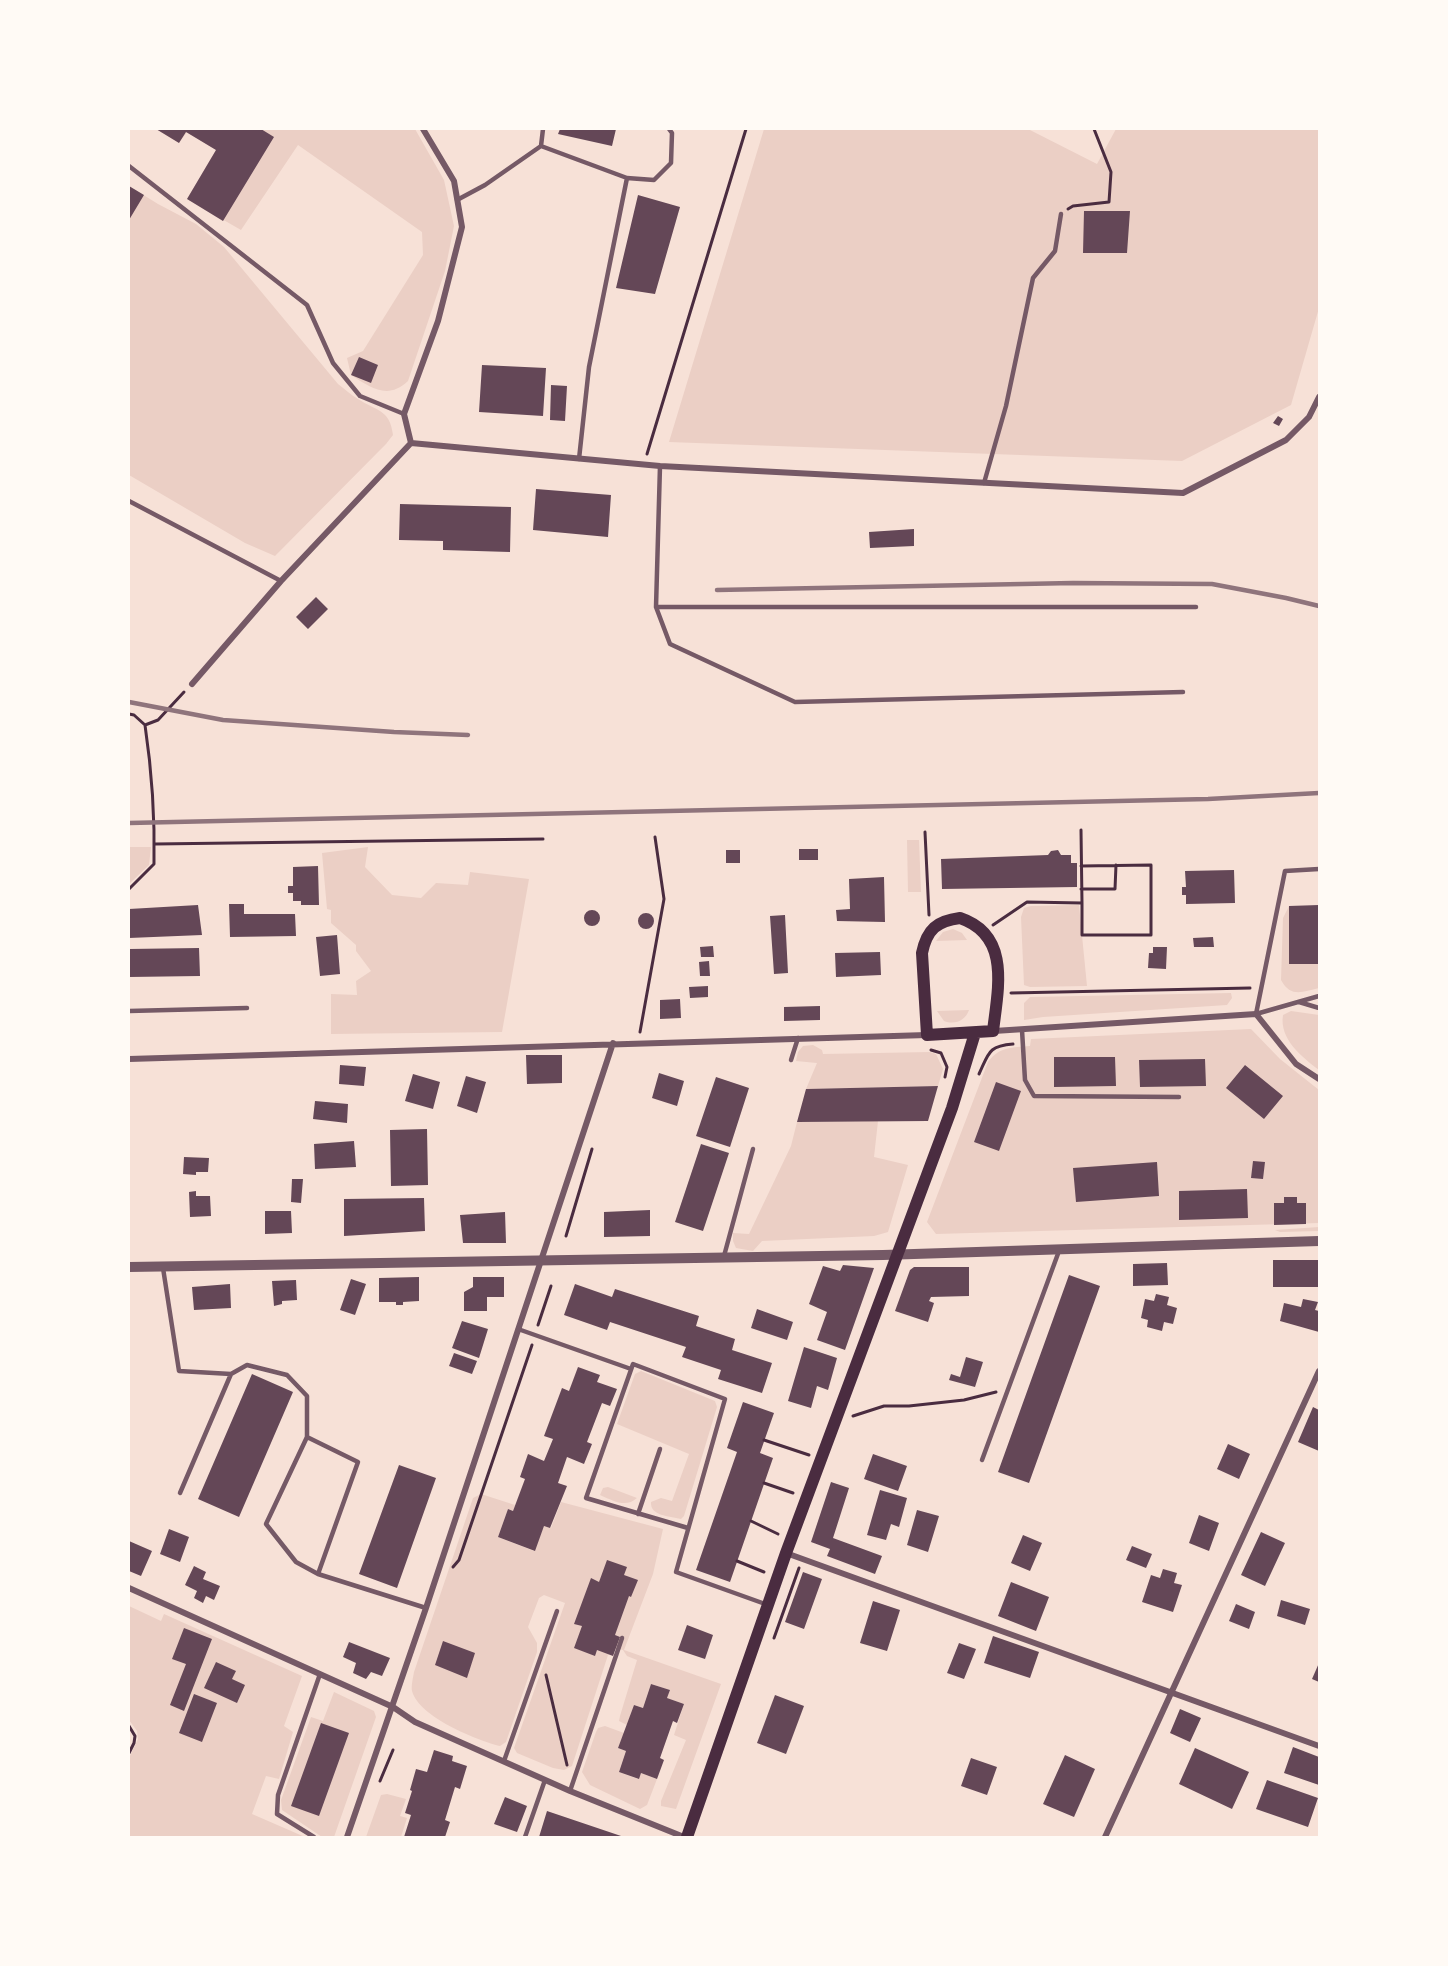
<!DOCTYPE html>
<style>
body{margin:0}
#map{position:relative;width:1448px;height:1966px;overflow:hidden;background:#f7e1d7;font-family:Roboto,sans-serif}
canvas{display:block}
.frame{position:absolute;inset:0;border:130px solid #fffaf5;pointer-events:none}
</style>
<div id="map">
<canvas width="1448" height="1966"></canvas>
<div class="frame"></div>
</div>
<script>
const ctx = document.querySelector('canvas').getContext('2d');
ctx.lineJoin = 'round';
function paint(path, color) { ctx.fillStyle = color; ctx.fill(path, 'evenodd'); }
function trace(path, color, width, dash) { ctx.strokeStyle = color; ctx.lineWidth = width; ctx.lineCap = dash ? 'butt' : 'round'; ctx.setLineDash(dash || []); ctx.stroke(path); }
paint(new Path2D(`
 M156 129H415L444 180 454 226 445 271 408 381C388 400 371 388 351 375L347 358 363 351 423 255 422 232 298 145 241 230 187 199 216 150 187 132 179 143Z
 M764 129H1028L1097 164 1116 129H1319V308L1291 405 1182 461 669 442Z
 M129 186 158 204 196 224 224 247 338 384C345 389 351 395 358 399 376 411 390 409 393 435L386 444 275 556 245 543 129 475Z
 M907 840H919L921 892H908Z
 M129 847H151L149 865 129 884Z
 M368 847 365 867 392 895 421 898 436 883 468 885 470 872 529 879 502 1032 331 1034V994L357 995 356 981 371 971 356 951V945L331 923V910L327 909 322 853Z
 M1079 905 1087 986 1030 987 1024 985 1021 917 1024 908 1031 906Z
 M1289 906V963L1319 964V988C1302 992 1291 998 1281 980L1283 918Z
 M953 929 962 933 967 940 936 941 943 932Z
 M1231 993 1232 998 1227 1005 1043 1017 1024 1020V1003L1030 997Z
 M969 1010C965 1021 955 1025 944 1021L937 1011Z
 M1291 1011 1319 1015V1070C1302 1057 1279 1039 1283 1015Z
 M1251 1029 1280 1059 1319 1090V1223L936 1234 927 1222 988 1062C1000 1046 1012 1048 1030 1046L1031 1039Z
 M813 1045 822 1050 823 1054 930 1052 936 1054 943 1069 938 1086 806 1089 817 1063 796 1061 798 1052 803 1046Z
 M878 1121 874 1157 908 1165 888 1232 874 1236 762 1241 753 1251 736 1248 733 1241V1233L749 1234 791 1146 797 1122Z
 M1319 1227V1231L1280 1232 1275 1230Z
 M641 1371 715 1401 717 1407 684 1516 681 1519C669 1516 650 1516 651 1502L661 1498 672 1501 689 1454 617 1424 635 1374Z
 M608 1487 637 1498C626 1508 614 1501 602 1496L600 1495 603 1488Z
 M481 1494 515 1505 513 1511 508 1509 498 1537 534 1551 544 1526 551 1528 561 1502 663 1529 653 1574 624 1650 721 1684 676 1809 661 1806V1801L686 1740 674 1735 684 1704 667 1698 670 1690 651 1684 643 1708 634 1705 627 1725 619 1721 620 1716 637 1660 627 1656 623 1650 616 1648 608 1655 572 1766 564 1770 553 1768 517 1753 514 1748 565 1603 544 1595 539 1598 528 1627 537 1643V1652L506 1742 500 1746C476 1740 419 1717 412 1691 411 1686 413 1678 414 1672L473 1498Z
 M129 1606 161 1621 164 1614 302 1676 284 1726 293 1732 279 1779 266 1776 252 1814 305 1837H129V1758L138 1739 137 1731 129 1720Z
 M334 1692 374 1711 376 1717 334 1837H322L282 1810 281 1800 311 1717 323 1721Z
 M605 1726 624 1733 618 1748 626 1751 619 1772 638 1779 641 1773 657 1779 647 1805 640 1809 590 1785 582 1772 596 1732 598 1728Z
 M387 1794 406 1799 400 1816 407 1818 401 1837H366L381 1795Z`), '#ebcfc5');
paint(new Path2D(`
 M156 129H261L274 137 223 221 187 199 216 150 186 132 179 143Z
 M560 129H616L612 146 558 134Z
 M129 186 144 195 129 220Z
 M638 195 680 207 655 294 616 288Z
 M1084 211H1130L1127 253H1083Z
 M359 357 378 365 371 383 351 375Z
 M482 365 546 368 543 416 479 412Z
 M551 385 567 386 565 421 550 420Z
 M1278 416 1283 419 1279 426 1273 423Z
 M536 489 611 495 608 537 533 530Z
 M400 504 511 507 510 552 443 550V541L399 540Z
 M914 529V546L870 548 869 532Z
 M316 597 328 609 308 629 296 617Z
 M799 849H818V860H799Z
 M726 850H740V863H726Z
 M1058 850 1061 855H1071V863H1077V887L942 889 941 859 1048 855 1051 851Z
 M318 866 319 905H301V901H293V893H288V886H293V867Z
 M1234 870 1235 903 1186 904V895H1182V887H1186L1185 871Z
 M884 877 885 922 837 921 836 910 850 909 849 879Z
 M229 904H244V914H295L296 936 230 937Z
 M198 905 202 935 129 938V909Z
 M1319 905V964H1289V906Z
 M584 918a8 8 0 1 1 16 0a8 8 0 1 1-16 0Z
 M638 921a8 8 0 1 1 16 0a8 8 0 1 1-16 0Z
 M785 915 788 973 774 974 770 916Z
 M337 935 340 974 320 976 316 937Z
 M1213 937 1214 947H1194L1193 938Z
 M713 946 714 957H701L700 947Z
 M1153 947H1167L1166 969 1148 968 1149 953H1153Z
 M199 948 200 976 129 977V949Z
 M880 952 881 975 836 977 835 953Z
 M709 961 710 976H700L699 962Z
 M708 986V997L690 998 689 987Z
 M680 999 681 1018 660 1019V1000Z
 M820 1006V1020L784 1021V1007Z
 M526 1055H562V1083L527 1084Z
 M1054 1057H1115L1116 1086 1054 1087Z
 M1205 1059 1206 1086 1140 1087 1139 1060Z
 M340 1065 366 1067 364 1086 339 1084Z
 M1245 1065 1283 1096 1264 1119 1226 1088Z
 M659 1073 684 1081 677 1106 652 1098Z
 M413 1074 440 1082 433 1109 405 1101Z
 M466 1076 486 1082 477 1113 457 1106Z
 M716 1077 749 1088 730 1147 696 1136Z
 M996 1082 1021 1091 999 1151 974 1142Z
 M938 1086 928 1121 797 1122 806 1089Z
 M315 1101 348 1104 347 1123 313 1119Z
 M427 1129 428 1185 391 1186 390 1130Z
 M354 1141 356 1167 315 1169 314 1144Z
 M701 1144 729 1153 703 1231 675 1222Z
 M184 1157 209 1158 208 1172H196V1175L183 1174Z
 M1253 1161 1265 1162 1263 1179 1251 1178Z
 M1157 1162 1159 1196 1076 1202 1073 1168Z
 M292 1179H303L301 1203 291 1202Z
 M1247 1189 1248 1218 1179 1220V1191Z
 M196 1191V1196H210L211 1216 190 1217 189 1192Z
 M1284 1197H1297V1203H1306V1224L1274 1225V1203H1284Z
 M424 1198 425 1231 344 1236V1199Z
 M650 1210V1236L604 1237V1212Z
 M265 1211H291L292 1233 265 1234Z
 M505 1212 506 1243H463L460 1215Z
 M1273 1260H1318V1287H1273Z
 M1167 1263 1168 1285 1133 1286V1264Z
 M843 1265 874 1268 845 1350 817 1340 827 1312 809 1304 823 1266 840 1271Z
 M914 1267H969V1296L931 1297 929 1301 934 1303 928 1322 895 1311 910 1270Z
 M1069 1275 1100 1286 1029 1483 998 1472Z
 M419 1277V1301L403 1302V1305H396V1302H379V1278Z
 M473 1277H504V1297H487V1311H464V1292L473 1287Z
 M351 1279 366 1284 355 1315 340 1310Z
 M296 1280 297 1300 282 1301V1304L274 1306 272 1281Z
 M230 1284 231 1308 194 1310 192 1287Z
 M575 1284 612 1297 615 1289 699 1316 696 1326 735 1339 732 1350 772 1363 762 1393 718 1379 721 1370 682 1357 686 1347 610 1322 607 1330 564 1315Z
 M1156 1294 1169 1297 1167 1305 1177 1308 1173 1324 1164 1322 1162 1331 1147 1327 1148 1320 1141 1318 1145 1299 1154 1301Z
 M1303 1299 1318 1302 1315 1310 1319 1311V1332L1280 1321 1284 1303 1301 1307Z
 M757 1309 793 1322 787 1340 751 1328Z
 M462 1321 488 1329 479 1358 452 1348Z
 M804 1347 837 1358 828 1390 817 1386 811 1408 788 1401Z
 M454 1353 477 1361 472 1374 449 1366Z
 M966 1357 983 1362 975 1387 949 1380 951 1374 960 1377Z
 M578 1367 600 1375 597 1382 617 1389 610 1406 602 1403 587 1442 592 1444 584 1464 567 1457 558 1483 567 1486 550 1528 544 1526 535 1551 498 1537 508 1509 513 1511 525 1479 520 1477 528 1454 544 1461 553 1439 544 1436 562 1388 569 1391Z
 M252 1374 293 1392 239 1517 198 1499Z
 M743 1402 774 1413 760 1453 773 1458 730 1582 696 1570 737 1452 727 1448Z
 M1313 1407 1319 1410V1451L1298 1442Z
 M1228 1444 1250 1454 1239 1479 1217 1469Z
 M873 1454 907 1466 898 1491 864 1479Z
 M399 1465 436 1478 397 1588 359 1574Z
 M831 1482 849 1488 833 1538 882 1556 875 1574 827 1556 830 1549 811 1542Z
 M880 1490 907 1498 899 1527 891 1524 886 1540 867 1535Z
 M917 1510 939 1516 928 1552 907 1545Z
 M1199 1515 1219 1523 1209 1551 1189 1543Z
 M169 1529 189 1537 180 1562 160 1554Z
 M1261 1532 1285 1543 1265 1586 1241 1575Z
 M1023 1535 1042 1543 1030 1571 1011 1563Z
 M129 1541 152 1551 141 1576 129 1571Z
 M1132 1546 1152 1554 1146 1568 1126 1560Z
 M607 1560 627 1567 624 1575 638 1580 631 1597 629 1596 615 1635 620 1637 613 1656 597 1650 595 1656 574 1648 582 1626 574 1624 591 1578 599 1582Z
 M194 1566 206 1572 203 1579 220 1586 214 1600 206 1596 203 1603 194 1598 197 1591 185 1585Z
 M1163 1569 1177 1573 1174 1583 1182 1585 1173 1612 1142 1602 1151 1575 1160 1578Z
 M803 1572 822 1579 804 1629 785 1622Z
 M1011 1582 1049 1597 1036 1631 998 1616Z
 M1281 1600 1310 1609 1305 1625 1277 1616Z
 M873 1601 900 1610 887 1651 860 1643Z
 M1236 1604 1255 1612 1249 1629 1229 1621Z
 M687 1625 713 1635 705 1659 678 1650Z
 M184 1628 212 1639 184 1711 170 1705 186 1664 172 1659Z
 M993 1636 1039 1652 1030 1678 984 1663Z
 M443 1641 475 1653 467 1678 435 1665Z
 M349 1642 390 1658 382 1676 371 1672 366 1679 353 1673 356 1663 343 1657Z
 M959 1643 976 1649 964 1679 947 1673Z
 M216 1662 236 1671 232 1679 245 1685 237 1703 204 1688Z
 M1319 1663V1682L1312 1679Z
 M651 1684 670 1690 667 1698 684 1704 677 1723 673 1721 660 1758 664 1760 657 1779 641 1773 639 1779 619 1772 626 1751 618 1748 634 1705 643 1708Z
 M194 1694 217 1703 202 1742 179 1733Z
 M775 1695 804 1706 786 1754 757 1743Z
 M1180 1709 1201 1718 1190 1742 1170 1733Z
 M321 1723 349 1733 319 1816 291 1806Z
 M1293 1747 1319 1757V1785L1284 1773Z
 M1195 1748 1249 1772 1232 1809 1179 1784Z
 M434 1750 453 1756 452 1761 467 1766 460 1789 455 1787 445 1820 450 1822 445 1837H404L411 1815 405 1813 412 1791 410 1790 416 1769 427 1772Z
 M1065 1755 1095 1769 1074 1817 1043 1804Z
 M971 1758 997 1767 987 1795 961 1786Z
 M1267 1780 1318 1798 1308 1827 1256 1809Z
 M505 1797 527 1806 517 1832 494 1824Z
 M547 1811 624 1837H539Z`), '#644757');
trace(new Path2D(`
 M1068 209 1073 206 1109 202 1111 172 1094 129
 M647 454 746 129
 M129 714 134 715 145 725C152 772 155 817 154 864L129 889
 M145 725 158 720 184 692
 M925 832 929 915
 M155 844 543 839
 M1081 866 1151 865V935H1082V903
 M1081 889H1115L1116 865
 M993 925 1027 902 1082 903 1081 830
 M1011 993 1250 988
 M640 1032 664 899 655 837
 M931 1050 941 1053 947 1067 945 1077
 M979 1074C989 1053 988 1046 1013 1044
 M566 1236 592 1149
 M538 1325 551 1286
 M853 1416 884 1406H909L964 1400 996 1392
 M764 1440 809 1455
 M764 1483 793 1493
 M751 1521 778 1534
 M737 1561 764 1572
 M453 1567 459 1560 532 1345
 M774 1638 799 1568
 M546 1675 567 1765
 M129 1726 135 1736 134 1743 129 1753
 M380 1781 393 1750`), '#4a2c40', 3);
trace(new Path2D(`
 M541 146 543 129
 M129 166 307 305 333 363 360 396 404 414
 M627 178 654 180 671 163 672 133 669 129
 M457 200 485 185 541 146 627 178 589 367 579 459
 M660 466 656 607 670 644 795 702 1183 692
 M984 483 1006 406 1033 278 1055 251 1061 214
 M129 501 281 581
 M656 607H1196
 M1319 869 1285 871 1256 1014 1319 996
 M1299 1002 1319 1008
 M129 1011 247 1008
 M1022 1030 1025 1080 1034 1096 1179 1097
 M791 1060 798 1038
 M724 1256 753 1149
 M163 1268 179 1371 231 1374
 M518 1329 631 1369
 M307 1437 358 1462 318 1574
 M982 1460 1059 1251
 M180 1493 231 1374 247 1365 287 1375 307 1396V1437L266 1524 296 1562 318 1574 426 1608
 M638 1514 660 1449
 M688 1528 586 1498 633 1364 725 1399 676 1572 768 1605
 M504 1761 557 1611
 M570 1791 622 1638
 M314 1837 277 1814 278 1795 320 1674
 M525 1837 545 1780`), '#755966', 4.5);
trace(new Path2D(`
 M411 443 660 466 1183 493 1286 440 1309 417 1319 397
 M411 443 404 414 438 321 462 227 454 181 423 129
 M192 684 281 581 411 443
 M994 1031 1256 1014 1296 1064 1319 1079
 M129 1059 927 1035
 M786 1553 1319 1746
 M129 1588 393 1707 415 1722 570 1791 684 1837
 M347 1837 426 1608 613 1043
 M1105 1837 1319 1371`), '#755966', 6);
trace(new Path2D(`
 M129 1267 883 1255 1319 1241`), '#755966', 10);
trace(new Path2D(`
 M960 918C1011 935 998 989 993 1031L927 1035 922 953C927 929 937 921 960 918Z
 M687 1837 786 1553 952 1108 975 1033`), '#4a2c40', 12);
trace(new Path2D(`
 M717 590 1073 583 1212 584 1286 598 1319 606
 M129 702 223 720 394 732 468 735
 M129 823 1208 799 1319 793`), '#8f747c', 4.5);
</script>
